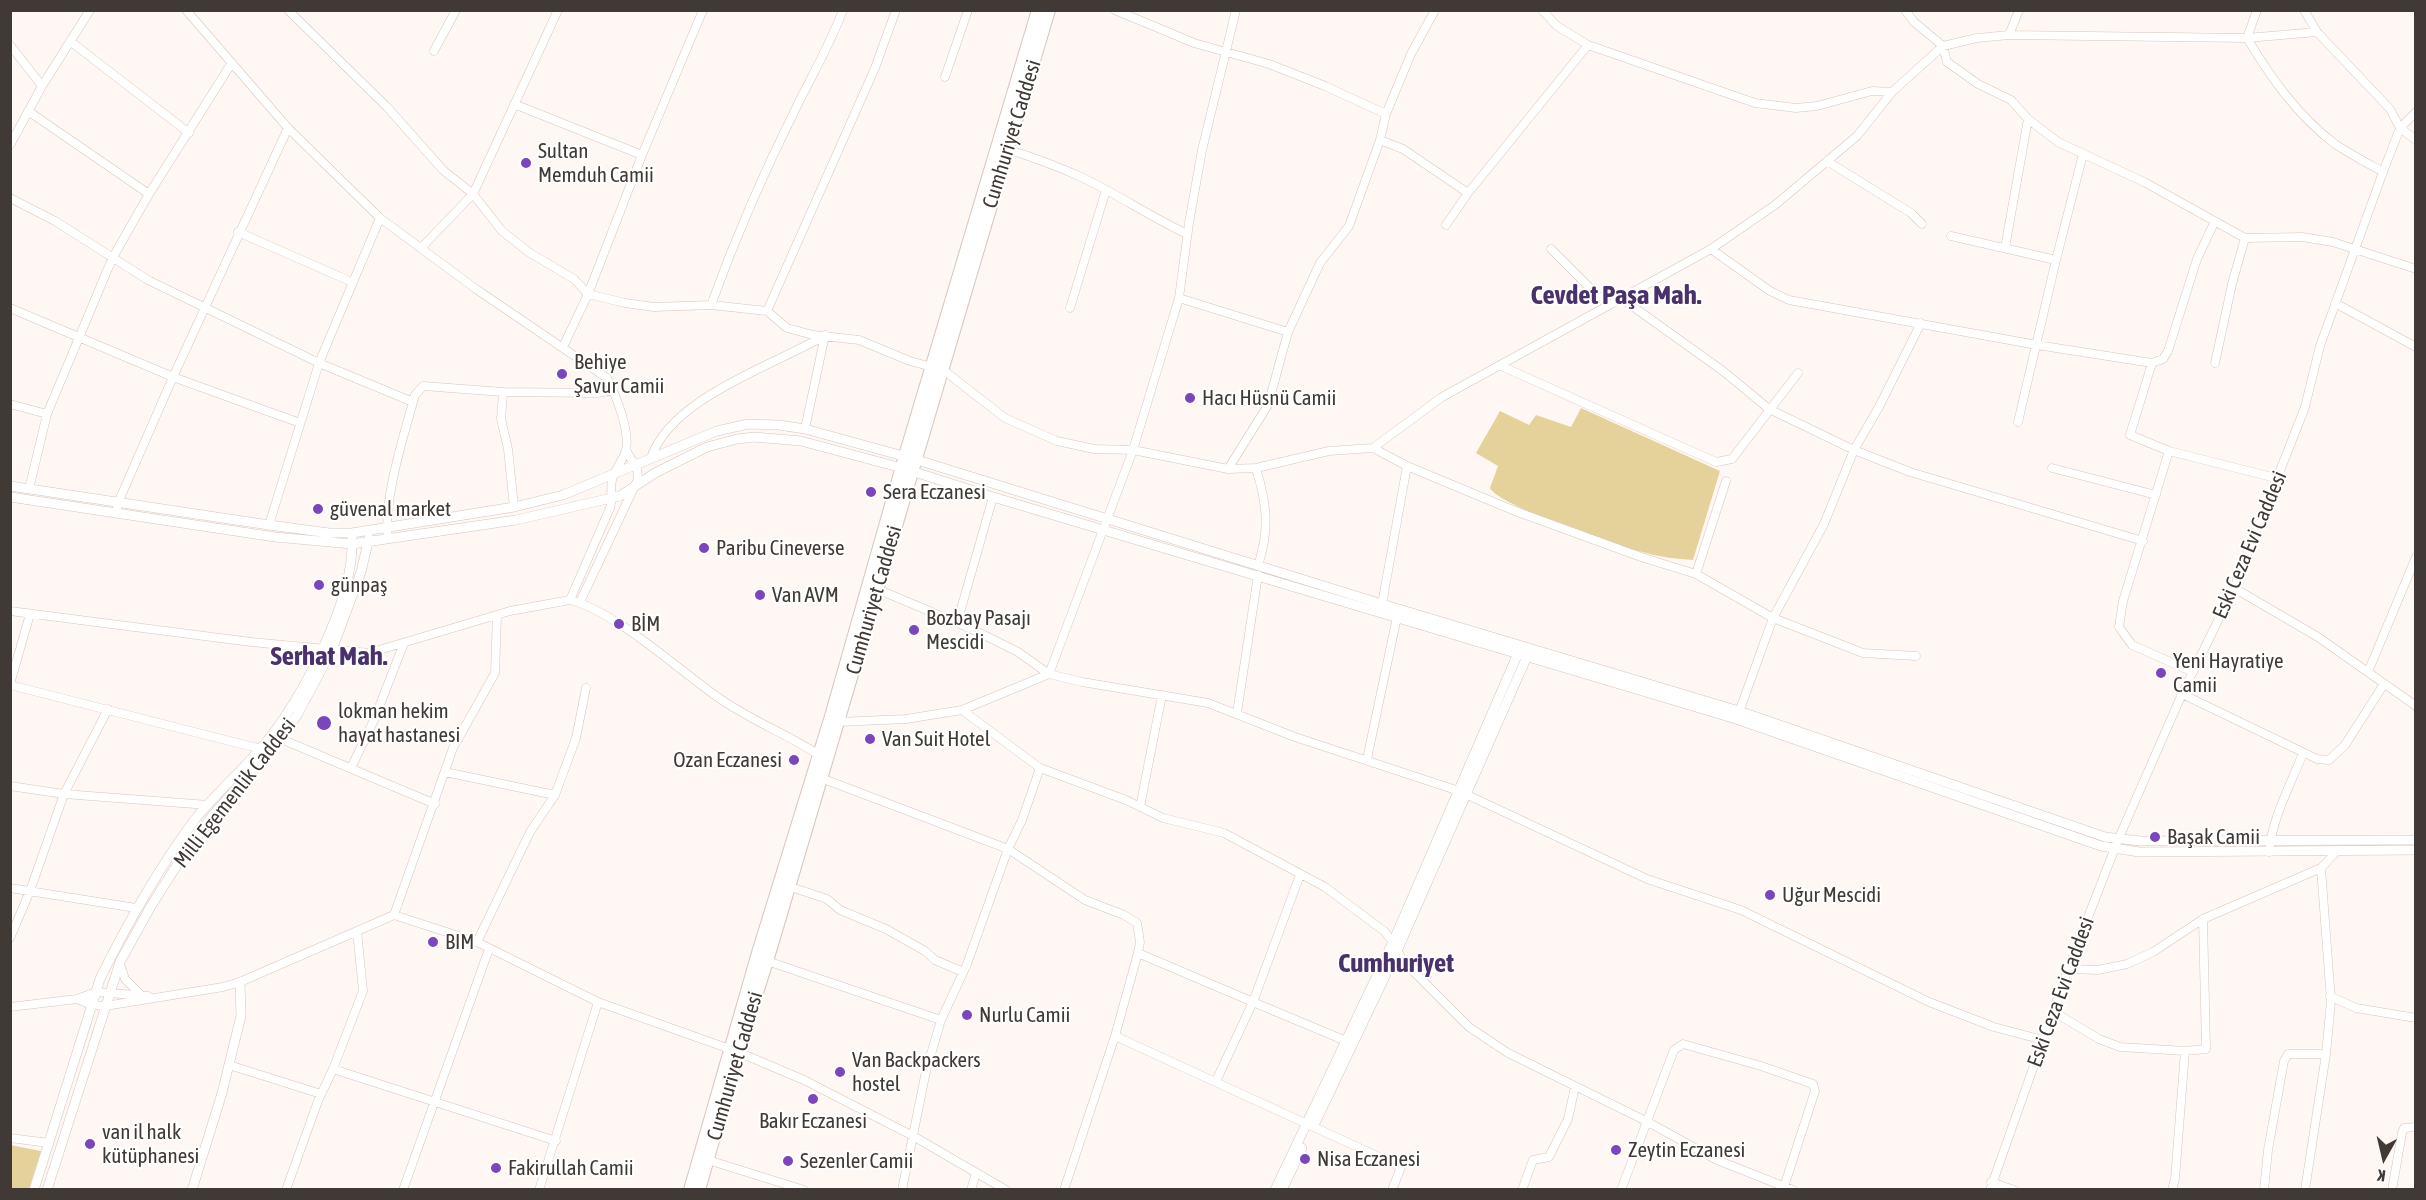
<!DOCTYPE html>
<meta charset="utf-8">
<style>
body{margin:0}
#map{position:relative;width:2426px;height:1200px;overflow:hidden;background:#fef7f3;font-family:"Asap Condensed",sans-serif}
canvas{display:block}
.frame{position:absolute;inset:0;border:12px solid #403935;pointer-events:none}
.north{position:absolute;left:2354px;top:1128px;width:60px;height:60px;-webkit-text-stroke:4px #fff;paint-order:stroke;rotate:188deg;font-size:16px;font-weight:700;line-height:24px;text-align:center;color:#403935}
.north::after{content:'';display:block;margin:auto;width:21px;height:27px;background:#403935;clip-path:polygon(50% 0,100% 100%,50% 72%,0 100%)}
</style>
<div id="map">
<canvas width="2426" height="1200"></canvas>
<div class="frame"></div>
<div class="north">K</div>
</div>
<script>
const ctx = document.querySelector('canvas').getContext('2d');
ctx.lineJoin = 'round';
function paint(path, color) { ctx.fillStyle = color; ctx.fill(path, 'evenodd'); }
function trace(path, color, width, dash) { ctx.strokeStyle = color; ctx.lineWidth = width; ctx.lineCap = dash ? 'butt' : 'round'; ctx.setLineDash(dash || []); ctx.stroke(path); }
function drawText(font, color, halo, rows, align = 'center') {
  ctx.font = font + ' "Asap Condensed",sans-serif'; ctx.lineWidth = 4.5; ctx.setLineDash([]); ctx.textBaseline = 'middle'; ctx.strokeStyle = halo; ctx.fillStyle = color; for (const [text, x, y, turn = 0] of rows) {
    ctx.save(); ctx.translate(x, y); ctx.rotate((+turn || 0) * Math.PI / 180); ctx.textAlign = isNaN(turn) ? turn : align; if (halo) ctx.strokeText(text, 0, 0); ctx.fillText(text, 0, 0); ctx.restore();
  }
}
paint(new Path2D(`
 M1581 408 1720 471 1693 560C1676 559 1659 557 1642 552 1618 546 1499 506 1490 488L1498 466 1476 453 1500 411 1529 425 1536 415 1571 427Z
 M10 1145 41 1151 29 1189H11Z`), '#e5d29a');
const minor = new Path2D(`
 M186 10 288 128 380 218 476 289 607 378C616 395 630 431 626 450 623 461 614 470 612 480 610 490 613 498 610 508L570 600
 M288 10 387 107 443 170 473 194 502 231 530 253 574 279 588 294 625 303 654 307 711 305 767 311 787 328 813 335 859 340 910 361 932 367
 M1115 10 1194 43 1269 64 1325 86 1386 114
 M1542 10 1557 26 1588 45 1755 103 1796 108 1817 106 1872 91 1892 92
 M1905 10 1914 22 1943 46 1947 62 1978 84 2011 100 2028 119 2058 142 2146 183 2245 238 2302 237 2333 242 2416 269
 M2257 10 2247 38C2271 78 2297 115 2335 144 2350 154 2367 163 2383 172
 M2304 10 2317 32 2390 109 2400 128 2416 140
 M2009 35 2019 10
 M70 41 189 133
 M10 45 42 86
 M434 51 456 10
 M945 77 968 10
 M514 104 642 155
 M28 111 149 194
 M1380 140 1403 149 1468 193
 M10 145 42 86 90 10
 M1007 149C1032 157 1057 166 1081 177 1117 194 1151 217 1187 234
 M1827 161 1911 213 1922 224
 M10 198 55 221 148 280 319 363 413 402
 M1446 225 1468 193 1588 45
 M238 232 352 282
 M1951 236 2056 260
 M421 248 473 194 558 10
 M2005 248 2028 119
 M1551 249 1607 305
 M1711 249 1770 291 1789 300 2037 345 2152 363 2163 359 2168 351 2197 259 2215 221
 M1179 298 1288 332
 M1621 298 1723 371 1769 409 1854 450 1910 472 2143 541
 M2335 303 2416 347
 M711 305C735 239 763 174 795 110 812 75 829 47 843 10
 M10 308 173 377 300 423
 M1070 308 1106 190
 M767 311 875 68 896 10
 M563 347 588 294 642 155 703 10
 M2152 363 2130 435 2169 451 2276 478
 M2215 363 2232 284 2245 238
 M1501 366 1716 462 1732 459 1798 373
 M942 369 1005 418 1057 441 1094 449 1133 450 1228 469 1256 468 1329 451 1373 448 1442 397 1711 249 1775 205 1857 136 1892 92 1943 46 1977 38 2009 35 2247 38 2317 32
 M503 392 501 419 508 449 514 507
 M10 404 47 414
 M2018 422 2056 260 2083 154
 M805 429 825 335
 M1373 448 1407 466 1515 511 1641 557 1696 574 1773 618 1863 653 1916 656
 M2169 451 2123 601 2119 627 2132 645 2193 672
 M651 458C671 398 772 366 824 336
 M1256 468C1267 505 1270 528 1258 566
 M2052 468 2156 495
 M1228 469 1268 405 1288 332 1320 263 1349 226 1380 140 1386 114 1411 54 1435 10
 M29 489 47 414 112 259 149 194 231 64
 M116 513 118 503 173 377 288 128
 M269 525 319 363 380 218
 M388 539C383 499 404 435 415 395L423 386 503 392 597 393 613 390
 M1696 574 1726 481
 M2234 588 2318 637 2416 706
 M877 589 974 630 1018 652 1049 674 1082 682 1208 703 1295 737 1459 791 1647 879 1741 910 1929 1002 1994 1027 2043 1040
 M580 602 638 479 637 469 626 450
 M1382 604 1407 466
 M10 611 251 642 369 653 510 611 570 600C617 612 678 670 719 698 750 720 787 734 819 755
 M957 623 993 497
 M2368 672 2416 557
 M10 684 30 614
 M10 685 261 749
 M2182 694 2317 759 2329 760 2345 745 2384 684
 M962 710 1040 768
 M1237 713 1258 575
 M1738 715 1773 618 1824 524 1854 450 1879 407 1921 323
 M838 722 906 719 962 710 1049 674 1133 450 1179 298 1189 223 1202 150 1236 10
 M281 739 435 804
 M1367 759 1397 617
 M351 768 374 720 404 643
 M445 772 555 795
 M821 778 1008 849 967 964 941 1020 926 1071 902 1190
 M10 786 64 794 208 805
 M1140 807 1162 695
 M2269 852C2272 818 2291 784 2303 753
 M1300 875 1253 1002 1346 1041
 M788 886 827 899 840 910 886 929 925 951 935 960 963 972
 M10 888 136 908
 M394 915 453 748 495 673 497 615
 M10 938 30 891 64 794 108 709
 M477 942 530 832 555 795 576 738 586 688
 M1138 953 1253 1002 1216 1081
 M767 961 941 1020
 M120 964 125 979 142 996
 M2068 969 2098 970 2127 964 2153 952 2203 919 2321 868 2337 851
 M2330 996 2356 1008 2416 1018
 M77 999 92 1005 105 1006 223 987 240 982 394 915 477 942 598 1002 738 1052 804 1080 913 1136 1006 1190
 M10 1007 77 999 96 992 148 996
 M2054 1012 2099 1039 2120 1047 2185 1051
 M1115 1036 1401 1167 1392 1190
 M229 1065 321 1094
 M333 1069 556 1141
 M10 1138 49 1143
 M708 1160 804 1190
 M1991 1182 2014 1190
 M286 1190 318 1101 333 1069 363 991 357 931
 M403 1190 489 949
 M539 1190 598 1002
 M971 1190 976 1173
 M1064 1190 1115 1036 1138 953 1140 942 1137 923 1124 915 1085 900 1008 849 1022 820 1040 768 1126 800 1163 818 1224 833 1325 887 1384 931 1393 942 1403 961 1469 1027 1508 1053 1646 1121 1717 1160 1793 1190
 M1522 1190 1533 1160 1549 1157 1568 1119 1575 1087
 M1621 1190 1674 1050 1683 1044 1761 1066 1813 1084 1815 1091 1783 1190
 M1990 1190 2068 969 2118 840 2182 694 2234 588 2305 407 2320 346 2383 172 2400 128 2416 112
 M2172 1190 2175 1179 2185 1051 2206 1049 2203 919
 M2264 1190 2268 1150 2284 1061 2288 1054H2326
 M2305 1190 2326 1054 2331 1001 2321 868
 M2392 1190 2402 1133 2404 1128 2416 1127`);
const tertiary = new Path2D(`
 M10 486 269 525 329 533H352L514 507 563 495 717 431 748 424 779 425 805 429 914 459 1382 604 1739 711 2105 837 2140 841 2416 840
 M10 497 275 537 352 544 516 520 620 496 655 473 707 447 737 439 754 437 801 441 902 468 993 497 1736 719 2101 846 2139 852 2416 850
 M1315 1123 1397 951 1529 652
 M34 1190 100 979C127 924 156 872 193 822 213 796 239 774 261 748 301 703 355 599 352 538
 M47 1190 120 962 151 906 179 862 213 815 281 739 297 715 332 650 361 572 369 538
 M192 1190 222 1093 241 1016 240 982
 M1275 1190 1393 942 1519 651
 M1282 1190 1302 1148`);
const primary = new Path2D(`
 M690 1190 758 953 832 713 905 456 1038 10
 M699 1190 738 1052 767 961 1049 10`);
trace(minor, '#d7c5bc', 9);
trace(tertiary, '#d7c5bc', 10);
trace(primary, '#d7c5bc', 14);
trace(minor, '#fff', 8);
trace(tertiary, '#fff', 9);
trace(primary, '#fff', 12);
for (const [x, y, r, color] of [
 [526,163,6,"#7b45bc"],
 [562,374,6,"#7b45bc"],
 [1190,398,6,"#7b45bc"],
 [871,492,6,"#7b45bc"],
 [318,509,6,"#7b45bc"],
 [704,548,6,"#7b45bc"],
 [319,585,6,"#7b45bc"],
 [760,595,6,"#7b45bc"],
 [619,624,6,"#7b45bc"],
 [914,630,6,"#7b45bc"],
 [2161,673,6,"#7b45bc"],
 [324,723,8,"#7b45bc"],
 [870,739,6,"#7b45bc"],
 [794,760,6,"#7b45bc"],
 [2155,837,6,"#7b45bc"],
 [1770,895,6,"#7b45bc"],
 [433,942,6,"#7b45bc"],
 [967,1015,6,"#7b45bc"],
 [840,1072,6,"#7b45bc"],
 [813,1099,6,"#7b45bc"],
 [90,1144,6,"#7b45bc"],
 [1616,1150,6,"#7b45bc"],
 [1305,1159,6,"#7b45bc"],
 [788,1161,6,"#7b45bc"],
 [496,1168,6,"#7b45bc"]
]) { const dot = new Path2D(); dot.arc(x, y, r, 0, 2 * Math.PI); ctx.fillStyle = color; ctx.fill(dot); trace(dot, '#fff', 2); }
drawText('21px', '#403935', '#fff', [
 ["Cumhuriyet Caddesi",1012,134,-73],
 ["Eski Ceza Evi Caddesi",2250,545,-67],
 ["Cumhuriyet Caddesi",874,600,-74],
 ["Milli Egemenlik Caddesi",235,793,-52],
 ["Eski Ceza Evi Caddesi",2061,992,-70],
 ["Cumhuriyet Caddesi",735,1066,-74]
]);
drawText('21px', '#403935', '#fff', [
 ["Sultan",538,151],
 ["Memduh Camii",538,175],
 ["Behiye",574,362],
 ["Şavur Camii",574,386],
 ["Hacı Hüsnü Camii",1202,398],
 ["Sera Eczanesi",883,492],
 ["güvenal market",330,509],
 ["Paribu Cineverse",716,548],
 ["günpaş",331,585],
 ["Van AVM",772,595],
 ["Bozbay Pasajı",926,618],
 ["Mescidi",926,642],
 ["BİM",631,624],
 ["Yeni Hayratiye",2173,661],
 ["Camii",2173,685],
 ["lokman hekim",338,711],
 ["hayat hastanesi",338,735],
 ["Van Suit Hotel",882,739],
 ["Ozan Eczanesi",782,760,"right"],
 ["Başak Camii",2167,837],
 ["Uğur Mescidi",1782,895],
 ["BIM",445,942],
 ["Nurlu Camii",979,1015],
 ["Van Backpackers",852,1060],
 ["hostel",852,1084],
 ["Bakır Eczanesi",813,1121,"center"],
 ["van il halk",102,1132],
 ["kütüphanesi",102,1156],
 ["Zeytin Eczanesi",1628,1150],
 ["Nisa Eczanesi",1317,1159],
 ["Sezenler Camii",800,1161],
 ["Fakirullah Camii",508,1168]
], 'left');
drawText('bold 27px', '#4a316c', '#fff', [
 ["Cevdet Paşa Mah.",1616,295],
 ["Serhat Mah.",329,656],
 ["Cumhuriyet",1396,963]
]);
</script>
